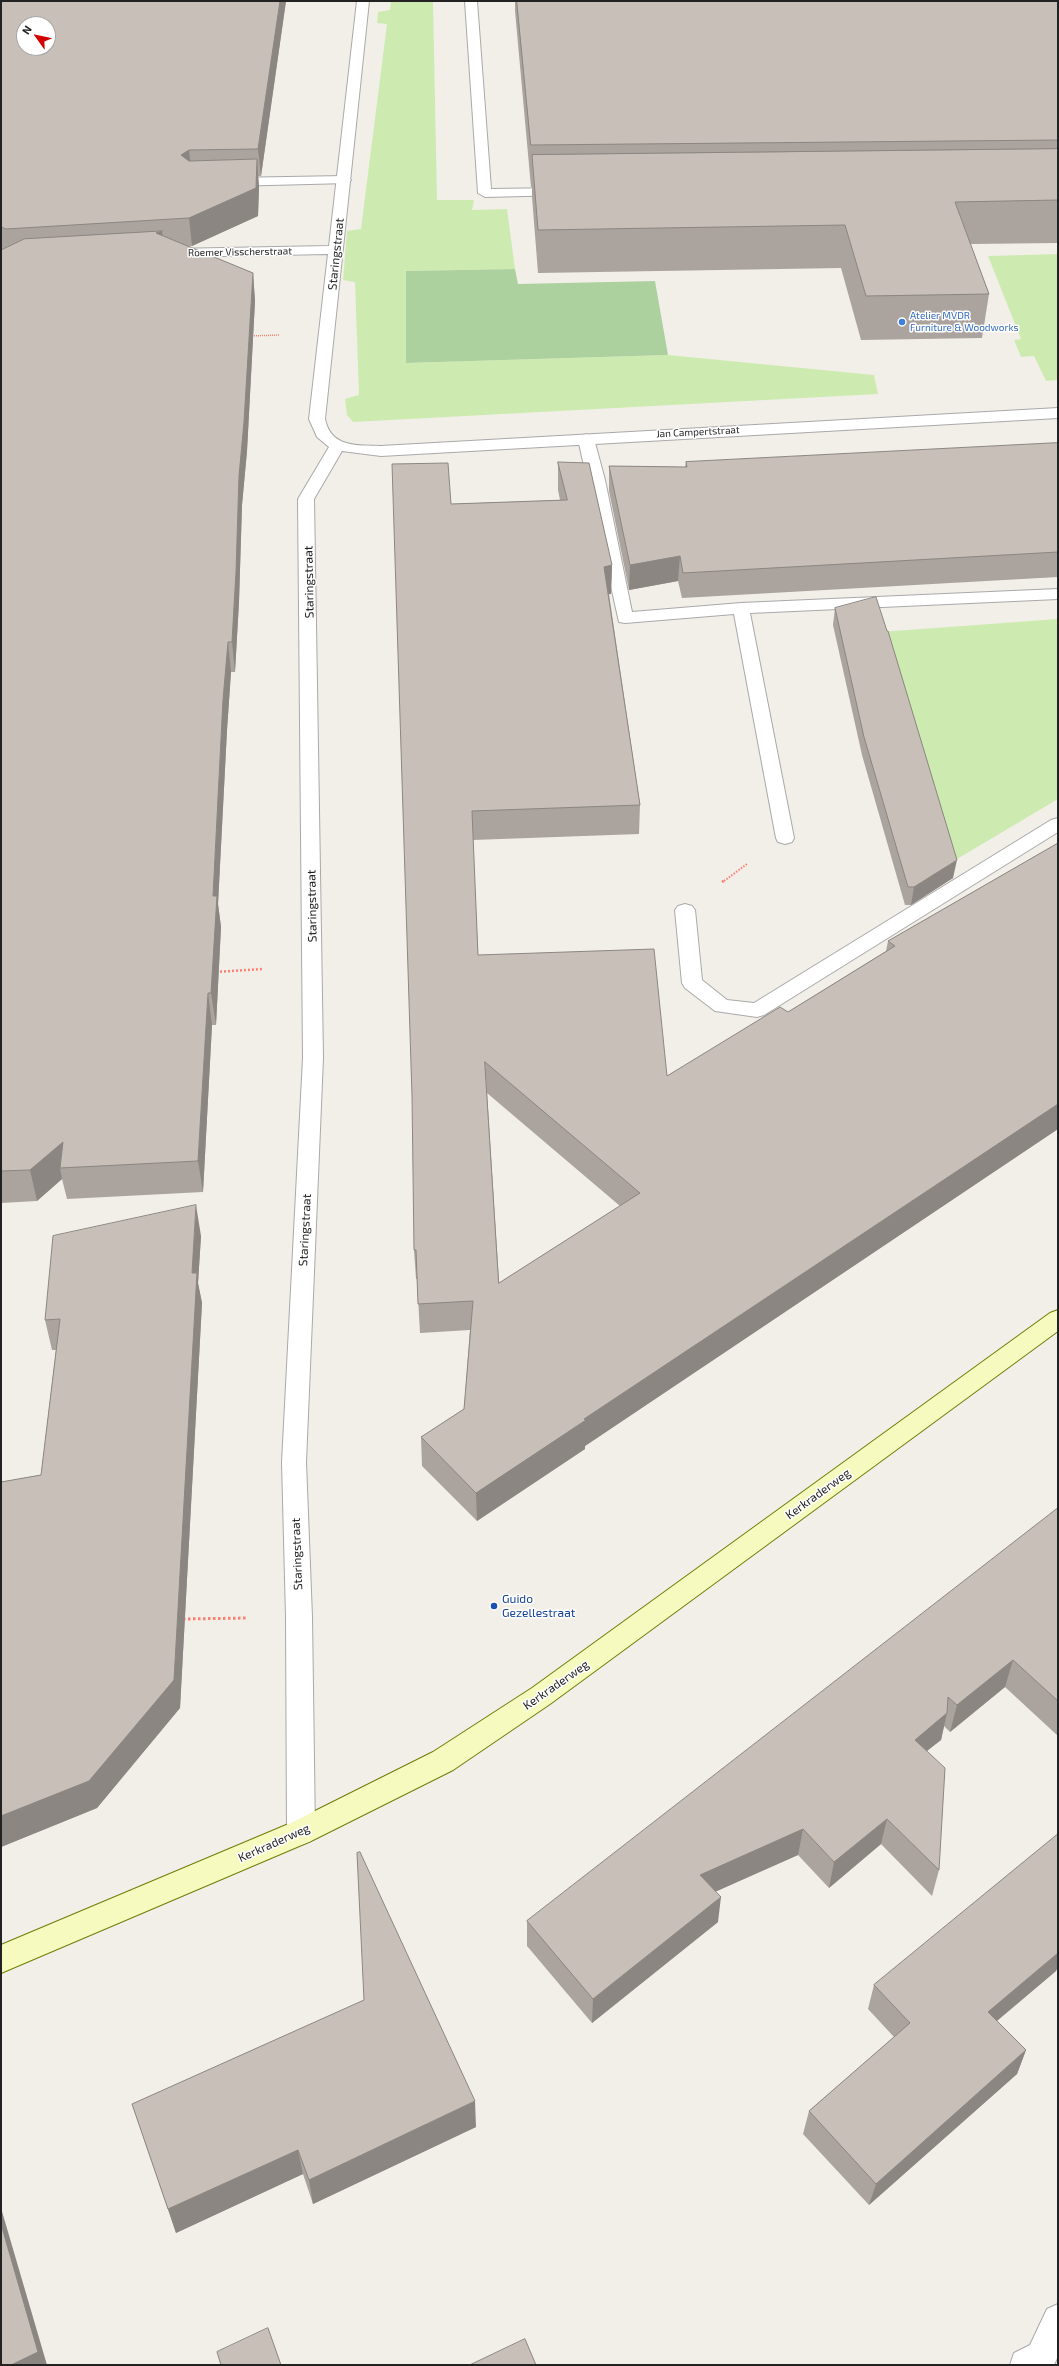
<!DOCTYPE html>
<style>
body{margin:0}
#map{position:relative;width:1059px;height:2366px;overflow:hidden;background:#f2efe9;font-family:"Exo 2",sans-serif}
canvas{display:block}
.frame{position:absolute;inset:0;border:2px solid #222;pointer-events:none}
.north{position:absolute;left:16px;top:16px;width:40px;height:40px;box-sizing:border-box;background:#fff;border:1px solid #a7a7a7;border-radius:50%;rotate:303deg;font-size:11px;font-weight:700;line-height:16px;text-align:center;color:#222}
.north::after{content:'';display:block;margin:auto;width:14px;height:18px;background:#d40000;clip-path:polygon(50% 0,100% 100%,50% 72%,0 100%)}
</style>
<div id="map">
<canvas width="1059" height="2366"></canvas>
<div class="frame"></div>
<div class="north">N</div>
</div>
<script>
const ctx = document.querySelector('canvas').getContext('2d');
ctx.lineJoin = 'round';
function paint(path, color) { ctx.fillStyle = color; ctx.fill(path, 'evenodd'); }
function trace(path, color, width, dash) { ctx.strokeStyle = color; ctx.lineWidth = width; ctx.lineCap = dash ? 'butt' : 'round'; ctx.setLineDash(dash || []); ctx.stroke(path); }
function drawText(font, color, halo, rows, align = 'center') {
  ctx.font = font + ' "Exo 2",sans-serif'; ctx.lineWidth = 3; ctx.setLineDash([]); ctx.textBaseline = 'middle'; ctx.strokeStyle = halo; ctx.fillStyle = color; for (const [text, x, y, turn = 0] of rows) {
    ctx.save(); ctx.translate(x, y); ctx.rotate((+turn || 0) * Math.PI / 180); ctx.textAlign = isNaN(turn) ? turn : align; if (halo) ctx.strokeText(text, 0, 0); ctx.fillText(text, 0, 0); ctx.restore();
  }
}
paint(new Path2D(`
 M391 1H433L437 200H474L472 210 507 209 515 269 406 271V363L668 355 874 375 878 394 353 422 347 415 345 399 359 395 355 282 343 280 347 231 361 229 387 24 377 23 378 12 390 10Z
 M1058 254V380L1046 381 1034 356 1021 357 1014 340 1021 339 988 256Z
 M1058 619V799L947 865 880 632Z`), '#cdebb0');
paint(new Path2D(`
 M515 269 518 284 655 281 668 355 406 363V271Z`), '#add19e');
const lane = new Path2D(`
 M465 1H477L491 189 561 188 566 189 568 192 566 195 485 197 478 193Z
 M344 176 351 180 349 183 230 186 223 182 230 178Z
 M586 434 594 439 605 480 632 612 741 603 1058 589V599L750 613 794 838 792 842 785 844 778 842 776 838 734 614 625 623 619 622 578 439Z
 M1058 818V832L764 1015 757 1017 715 1011 685 988 682 983 675 910 678 906 685 904 692 906 695 910 702 980 727 1000 754 1003 1051 820Z`);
const street = new Path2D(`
 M357 1H369L325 419C331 448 357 445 381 446L1058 408V418L381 456 342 451 314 499 323 1058 306 1462 312 1617 315 1832 311 1841 301 1845 291 1841 287 1832 286 1617 282 1462 303 1058 298 499 329 447 317 437 309 419 328 254 171 257 164 253 171 249 329 246Z
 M1058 2304V2356L1054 2365H1010L1014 2353 1030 2345 1047 2309Z`);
const secondary = new Path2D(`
 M1058 1310V1331L550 1704 453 1770 311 1841 1 1973V1945L291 1823 433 1752 532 1688 1050 1313Z`);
trace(lane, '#a9a9a9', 2);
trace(street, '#a9a9a9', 2);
trace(secondary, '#707d05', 2);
trace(new Path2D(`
 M250 336 279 335`), '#fa8072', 1.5, [1, 1]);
trace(new Path2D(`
 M724 881 747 864`), '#fa8072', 2, [1.5, 1.5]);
trace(new Path2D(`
 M722 882 725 880
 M216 972 263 969`), '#fa8072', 2.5, [2, 2]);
trace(new Path2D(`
 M183 1619 248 1618`), '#fa8072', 3, [2.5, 2.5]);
paint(lane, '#fff');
paint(street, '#fff');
paint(secondary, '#f7fabf');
paint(new Path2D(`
 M1 1H286L261 176H258L259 187 258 216 192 246 188 247 253 273 255 301 247 451 242 505 239 602 235 672H231L227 730 218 904 221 927 216 1025H212L203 1192 67 1199 62 1179 37 1201 1 1203Z
 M515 1H1058V243L970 244 989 294 982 338 861 340 841 268 538 273 532 197V187H531L515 11Z
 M1058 443V577L682 598 678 581 629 590 609 491V466L685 467 686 462Z
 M558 462 612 565 611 594H609L640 805 639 834 473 840 478 955 667 1076 788 1012 886 951 888 941 1058 843V1129L585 1446V1449L477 1521 422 1466 421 1437 464 1409 470 1330 420 1333 417 1279H416L414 1250 451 504 560 500 558 490ZM487 1093 620 1206 499 1283Z
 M835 608 953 878 911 905H905L862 755 833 625Z
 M201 1236 198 1283 202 1303 180 1708 97 1808 1 1847V1482L41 1475 56 1350H52L45 1320Z
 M1058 1508V1736L1005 1687 950 1732 944 1726 941 1740 926 1751 939 1870 932 1896 881 1844 829 1888 798 1855 716 1891 718 1922 592 2023 527 1946V1921Z
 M1058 1834V1966L1056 1971 997 2021 1026 2050 1017 2074 869 2205 803 2134 809 2111 894 2037 868 2009 874 1985Z
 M132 2104 476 2127 313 2204 303 2174 176 2233Z`), '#aba49e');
paint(new Path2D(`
 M280 1H286L261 176 258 149Z
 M189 150 192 178 181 155Z
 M257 159 259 187 258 216 192 246 189 218Z
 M162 231 166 258 156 233Z
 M253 273 255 301 247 451 242 505 239 602 235 672 232 642 239 476Z
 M680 556 678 581 629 590 630 565Z
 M612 565 611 594 604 595V567Z
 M228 642 231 672 227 730 218 904 221 927 216 1025 211 993 213 896 223 700Z
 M957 860 953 878 911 905 914 887Z
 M208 993 212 1025 203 1192 198 1161Z
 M1058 1104V1129L585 1446V1449L477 1521 476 1493 584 1419Z
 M63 1142 60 1168 62 1179 37 1201 30 1170Z
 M196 1205 201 1236 198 1283 202 1303 180 1708 97 1808 1 1847V1816L192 1273Z
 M1013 1660 1005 1687 950 1732 957 1705Z
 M947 1713 941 1740 908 1766 915 1740Z
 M887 1819 881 1844 829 1888 834 1862Z
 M803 1829 798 1855 697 1900 700 1875Z
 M721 1897 718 1922 592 2023 593 1999Z
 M1058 1953V1966L1056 1971 980 2035 988 2012Z
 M1026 2050 1017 2074 869 2205 876 2184Z
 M475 2101 476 2127 313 2204 309 2180Z
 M298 2150 303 2174 176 2233 168 2209Z
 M1 2208 47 2365H11L1 2224Z`), '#8b8681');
const building = new Path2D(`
 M1 1H280L258 149 189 150 181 155 189 161 257 159 256 188 189 218 6 229 1 227ZM24 24H48V48H24Z
 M517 1H1058V140L531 145Z
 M1058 149V200L955 202 989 294 866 296 845 225 538 230 532 155Z
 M162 231 156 233 253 273 244 422 239 476 236 572 232 642H228L223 700 213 896H217L211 993H208L198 1161 60 1168 63 1142 30 1170 1 1171V250L24 239Z
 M1058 443V552L683 573 680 556 630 565 609 466 687 467 686 462Z
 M558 462 589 463 612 565 604 567 640 805 472 811 478 955 654 949 667 1076 780 1007 788 1012 895 946 888 941 1058 843V1104L584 1419 586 1420 476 1493 421 1437 464 1409 473 1301 418 1304 416 1250H414L412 1096 392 464 448 463 451 504 567 500ZM485 1062 640 1193 499 1283Z
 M876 597 887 631H888L957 860 914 887H908L864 737 835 608Z
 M196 1205 192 1273H197L174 1680 89 1781 1 1816V1482L41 1475 60 1319 45 1320 53 1236Z
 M1058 1508V1701L1013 1660 957 1705 948 1697 947 1713 915 1740 945 1768 939 1870 887 1819 834 1862 803 1829 700 1875 721 1897 593 1999 527 1921Z
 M1058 1834V1953L988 2012 1026 2050 876 2184 809 2111 910 2023 874 1985Z
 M360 1852 475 2101 309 2180 298 2150 168 2209 132 2104 364 2000 357 1853Z
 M1 2224 38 2352 11 2365H1Z
 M268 2328 281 2365H221L217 2352Z
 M525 2339 536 2365H470Z`);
paint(building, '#c7bfb8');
trace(building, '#8b8681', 1);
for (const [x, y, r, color] of [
 [902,322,4,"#3f7fe0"],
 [494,1606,4,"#1a4fb4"]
]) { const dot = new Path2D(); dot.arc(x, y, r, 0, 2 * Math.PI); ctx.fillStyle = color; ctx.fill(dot); trace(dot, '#fff', 1.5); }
drawText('10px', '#222', '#fff', [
 ["Roemer Visscherstraat",240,252,-1],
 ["Jan Campertstraat",698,432,-3]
]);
drawText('10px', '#366cbe', '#fff', [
 ["Atelier MVDR",910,316],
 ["Furniture & Woodworks",910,328]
], 'left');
drawText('12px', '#222', '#fff', [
 ["Staringstraat",336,254,-84],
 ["Staringstraat",309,582,-91],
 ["Staringstraat",312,906,-91],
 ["Staringstraat",305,1230,-87],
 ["Kerkraderweg",818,1494,-36],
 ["Staringstraat",297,1554,-92],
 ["Kerkraderweg",556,1685,-35],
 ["Kerkraderweg",274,1843,-24]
]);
drawText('12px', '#164399', '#fff', [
 ["Guido",502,1599],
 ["Gezellestraat",502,1613]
], 'left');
</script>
